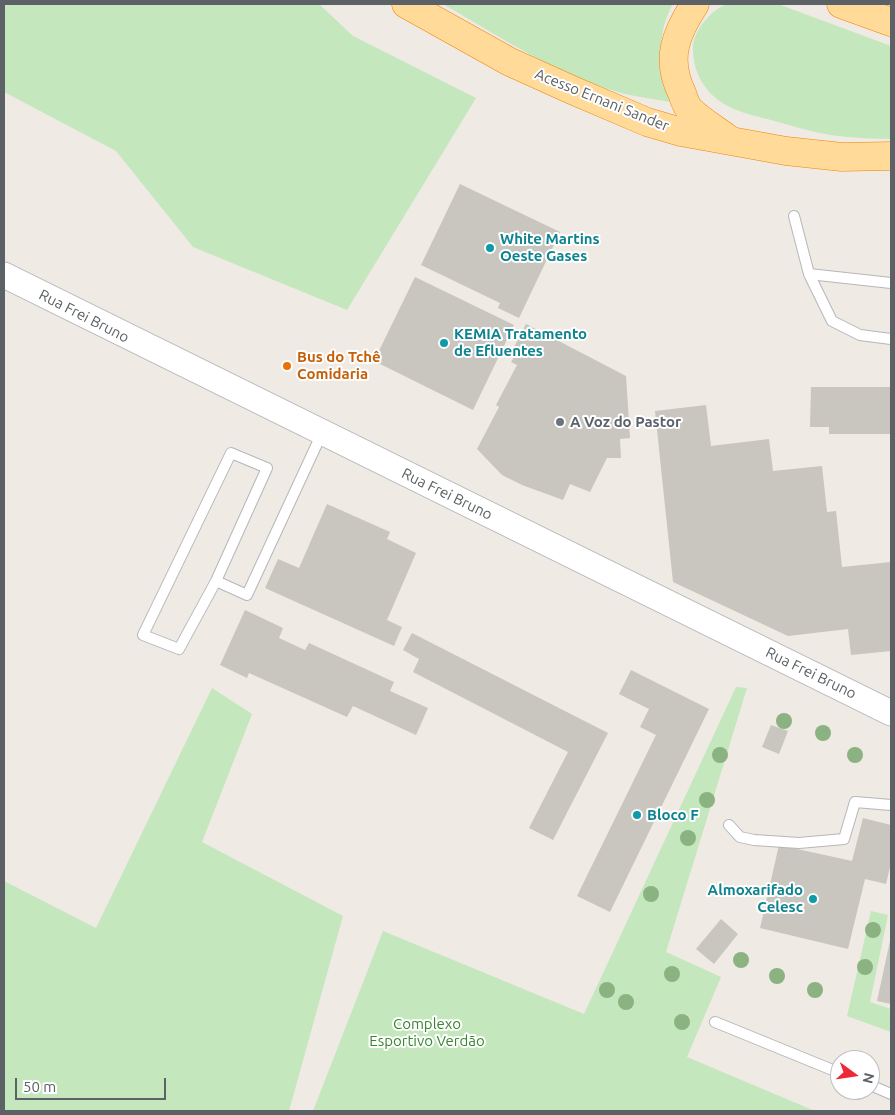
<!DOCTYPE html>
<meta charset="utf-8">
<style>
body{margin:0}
#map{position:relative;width:895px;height:1115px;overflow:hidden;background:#efeae3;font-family:Ubuntu,sans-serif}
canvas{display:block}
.frame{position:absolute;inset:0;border:5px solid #5b6164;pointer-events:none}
.north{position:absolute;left:830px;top:1050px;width:50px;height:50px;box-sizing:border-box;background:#fff;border:1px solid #bdc0c1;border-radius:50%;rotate:104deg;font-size:14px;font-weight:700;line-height:20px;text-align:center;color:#5b6164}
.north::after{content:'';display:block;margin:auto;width:18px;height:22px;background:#ef2836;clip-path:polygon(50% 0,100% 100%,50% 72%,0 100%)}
.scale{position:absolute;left:15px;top:1078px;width:151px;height:22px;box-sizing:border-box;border:2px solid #5b6164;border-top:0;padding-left:6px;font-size:15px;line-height:18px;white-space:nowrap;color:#5b6164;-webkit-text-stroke:4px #fff;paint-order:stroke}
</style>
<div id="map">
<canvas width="895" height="1115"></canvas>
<div class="frame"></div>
<div class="north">N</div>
<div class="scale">50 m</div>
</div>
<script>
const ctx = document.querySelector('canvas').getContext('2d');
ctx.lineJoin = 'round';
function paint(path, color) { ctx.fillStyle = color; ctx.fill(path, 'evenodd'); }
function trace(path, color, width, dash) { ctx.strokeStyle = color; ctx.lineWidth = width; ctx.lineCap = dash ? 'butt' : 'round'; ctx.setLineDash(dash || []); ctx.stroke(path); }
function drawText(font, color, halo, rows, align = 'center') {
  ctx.font = font + ' Ubuntu,sans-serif'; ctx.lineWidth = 4; ctx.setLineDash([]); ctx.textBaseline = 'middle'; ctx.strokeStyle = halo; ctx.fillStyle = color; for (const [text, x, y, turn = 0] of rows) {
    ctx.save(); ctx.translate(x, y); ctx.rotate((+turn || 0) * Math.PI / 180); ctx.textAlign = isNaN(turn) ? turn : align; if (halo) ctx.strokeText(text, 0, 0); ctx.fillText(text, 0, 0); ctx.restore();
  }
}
paint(new Path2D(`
 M4 4H319L353 36 476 98 347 310 193 247 116 151 4 92Z
 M443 4H673C661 24 658 53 663 76 665 85 668 94 671 102 654 99 635 97 618 92 555 74 499 36 443 4Z
 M727 4H778L891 46V139C874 139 855 138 838 136 814 133 790 125 767 119 751 115 735 111 721 102 702 89 692 68 693 46 695 29 711 10 727 4Z
 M736 687 747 688 666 952 721 977 687 1057 815 1111H313L383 931 584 1014Z
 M212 688 252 714 202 842 343 916 289 1111H4V881L96 928Z
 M871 911 888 915 870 1002 891 1009V1032L847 1016Z`), '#c4e7be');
paint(new Path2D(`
 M460 184 560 232 519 318 498 308 500 303 421 265Z
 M415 277 514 325 473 410 374 361Z
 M526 324 626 376 630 438 620 439 621 458H607L590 492 570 484 563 500 522 485 502 475 477 449 499 407 496 405 517 365 511 362 516 354 512 351Z
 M811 387H890V434H829V427H810Z
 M706 405 711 446 769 439 773 471 822 466 827 512 836 511 842 567 891 562V651L851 655 848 629 788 636 673 582 655 411Z
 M327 504 390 532 387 539 416 553 387 620 402 627 394 646 265 588 278 559 299 568Z
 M245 610 283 628 279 638 305 650 309 643 394 682 390 691 428 708 416 735 353 706 347 717 249 673 247 678 220 665Z
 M412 633 608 733 553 840 529 828 568 752 413 672 419 659 403 650Z
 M631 670 709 709 610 912 577 896 656 735 640 727 649 709 619 694Z
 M771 725 788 731 779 754 762 747Z
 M863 818 891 825V863L886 884 865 879 848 949 760 928 779 845 852 861Z
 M721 919 738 934 714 964 696 949Z
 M890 941H891V1004L877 1001Z`), '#c9c5bf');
const service = new Path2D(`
 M794 216 809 274 832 321 860 335 891 339
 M809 274 891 283
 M231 453 267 468 216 581 179 649 143 635Z
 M216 581 247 595 322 433
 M729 825 740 837 754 840 799 843 844 839 855 802 891 805
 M715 1022 840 1073
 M870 1085 891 1094`);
const tertiary = new Path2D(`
 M4 275 891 713`);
const trunk = new Path2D(`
 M406 4 510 62 572 90 647 122 681 132 786 151 842 157 891 156
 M695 4C676 33 665 59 682 93 684 99 686 106 690 110 701 121 715 129 727 138
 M841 4 891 22`);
trace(service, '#b4b7bb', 12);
trace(tertiary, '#b4b7bb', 27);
trace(trunk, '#f28300', 29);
trace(service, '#fff', 10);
trace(tertiary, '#fff', 25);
trace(trunk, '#ffda99', 28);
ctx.fillStyle = '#8bb281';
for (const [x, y] of [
 [784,721],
 [823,733],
 [720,755],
 [855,755],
 [707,800],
 [688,838],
 [651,894],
 [873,930],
 [741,960],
 [865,967],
 [672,974],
 [777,976],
 [607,990],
 [815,990],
 [626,1002],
 [682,1022]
]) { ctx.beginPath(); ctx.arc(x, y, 8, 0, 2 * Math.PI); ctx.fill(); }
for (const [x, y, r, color] of [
 [490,248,5,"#0f9aa8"],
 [444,343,5,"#0f9aa8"],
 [287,366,5,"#e8710a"],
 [560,422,5,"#6b7280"],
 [637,815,5,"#0f9aa8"],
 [813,899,5,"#0f9aa8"]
]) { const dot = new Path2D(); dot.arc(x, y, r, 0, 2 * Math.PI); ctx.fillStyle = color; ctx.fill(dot); trace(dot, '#fff', 2); }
drawText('15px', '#5b6164', '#fff', [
 ["Acesso Ernani Sander",602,100,22],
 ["Rua Frei Bruno",84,316,27],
 ["Rua Frei Bruno",447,494,26],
 ["Rua Frei Bruno",811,673,26]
]);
drawText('bold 15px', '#0d838f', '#fff', [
 ["White Martins",500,239],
 ["Oeste Gases",500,256],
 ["KEMIA Tratamento",454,334],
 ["de Efluentes",454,351],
 ["Bloco F",647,815],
 ["Almoxarifado",803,890,"right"],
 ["Celesc",803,907,"right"]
], 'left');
drawText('bold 15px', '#c56008', '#fff', [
 ["Bus do Tchê",297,357],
 ["Comidaria",297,374]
], 'left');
drawText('bold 15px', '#5b616d', '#fff', [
 ["A Voz do Pastor",570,422]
], 'left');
drawText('15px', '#3a8531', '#fff', [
 ["Complexo",427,1024],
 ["Esportivo Verdão",427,1041]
]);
</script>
